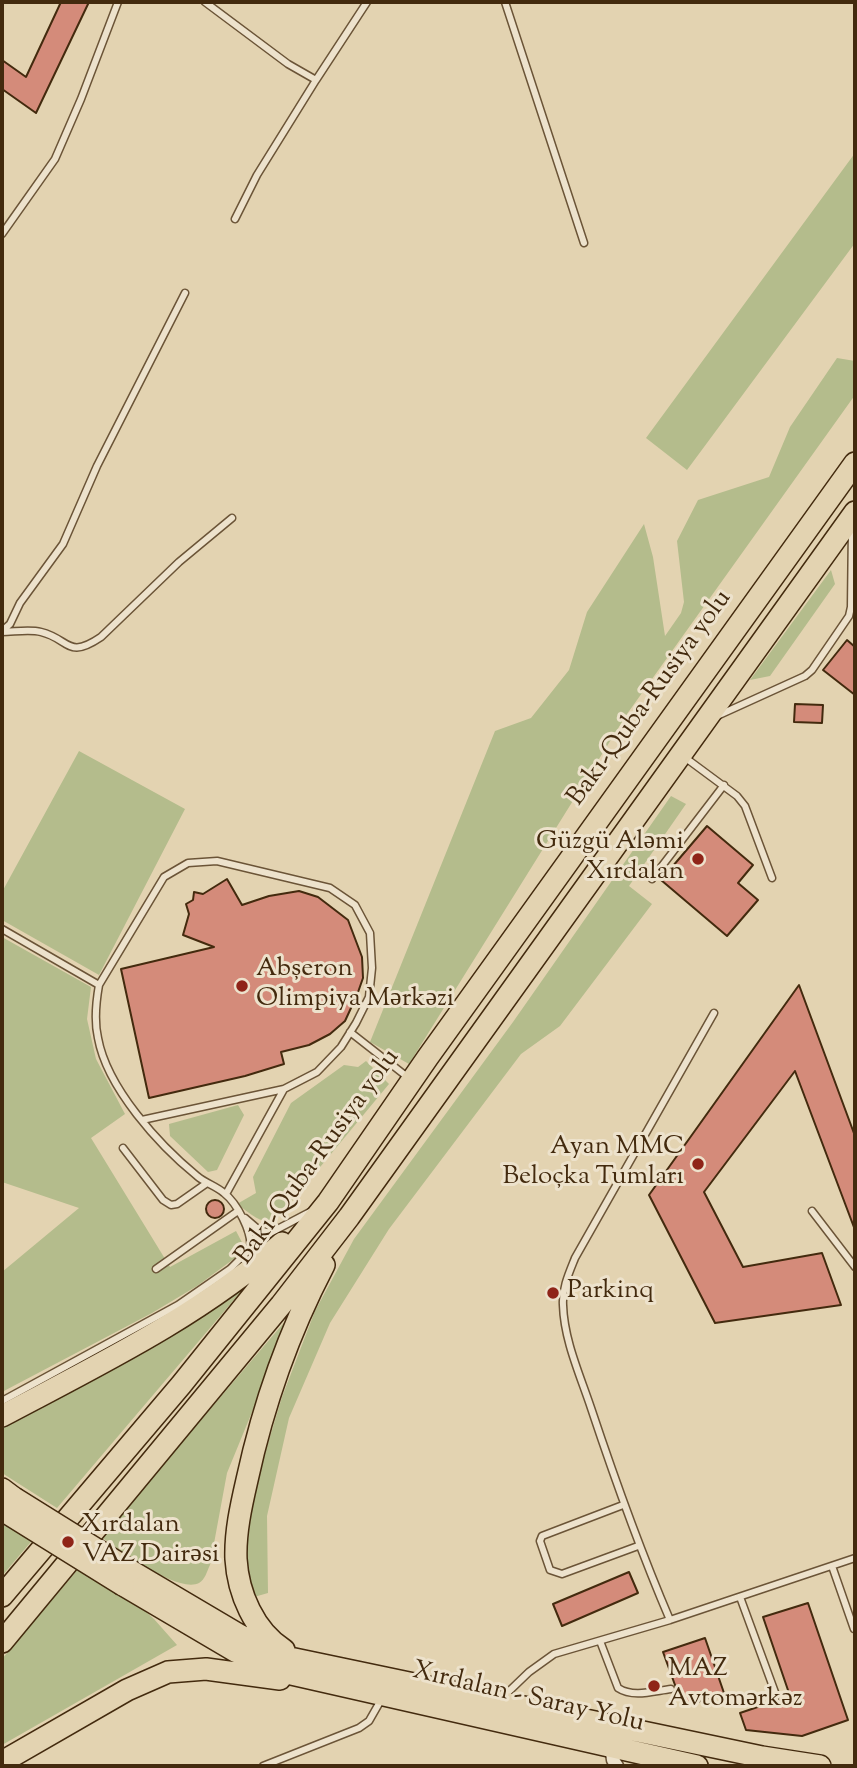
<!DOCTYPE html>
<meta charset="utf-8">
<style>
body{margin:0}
#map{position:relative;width:857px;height:1768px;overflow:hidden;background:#e3d3b1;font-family:"Sorts Mill Goudy",serif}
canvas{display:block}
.frame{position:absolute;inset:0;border:4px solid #432a0e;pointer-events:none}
</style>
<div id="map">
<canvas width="857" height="1768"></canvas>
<div class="frame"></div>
</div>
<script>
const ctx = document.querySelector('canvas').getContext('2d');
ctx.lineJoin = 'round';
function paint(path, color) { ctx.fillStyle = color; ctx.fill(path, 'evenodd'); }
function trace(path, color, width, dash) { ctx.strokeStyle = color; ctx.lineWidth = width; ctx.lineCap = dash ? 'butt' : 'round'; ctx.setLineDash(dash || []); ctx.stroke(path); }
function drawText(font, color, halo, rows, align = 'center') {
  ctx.font = font + ' "Sorts Mill Goudy",serif'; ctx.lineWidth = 6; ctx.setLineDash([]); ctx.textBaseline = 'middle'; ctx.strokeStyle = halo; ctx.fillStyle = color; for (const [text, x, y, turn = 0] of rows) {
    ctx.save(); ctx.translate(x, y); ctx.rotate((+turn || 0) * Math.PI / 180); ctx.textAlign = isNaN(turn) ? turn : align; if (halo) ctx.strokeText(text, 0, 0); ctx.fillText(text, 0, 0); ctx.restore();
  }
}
paint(new Path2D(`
 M855 153V243L687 470 646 438Z
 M837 358 855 361V395L627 714 409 1064 370 1042 495 731 531 718 569 670 587 612 644 524 653 557 665 636 681 613 684 602 677 541 698 500 769 477 790 427Z
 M831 570 835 584 770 676 750 680Z
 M79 751 185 809 99 975 2 920V892Z
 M671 796 686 804 629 886 652 904 560 1026 521 1054 389 1229 330 1323 289 1418 267 1516 268 1593 254 1597 248 1575 245 1538 259 1473 282 1397 315 1311 354 1239 513 1022Z
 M2 937 91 987 87 1019 96 1059 125 1114 91 1138 170 1267 236 1231 246 1250 197 1286 152 1313 2 1392V1272L79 1208 2 1182Z
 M366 1061 389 1084 277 1219C262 1227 249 1212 237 1204L256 1193 253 1177 291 1103 344 1065 358 1067Z
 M238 1105 244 1115 217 1170 208 1172 170 1136 169 1124Z
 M244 1288 57 1508 2 1473V1424Z
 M293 1312 227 1473 210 1565C207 1571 205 1580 199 1583 178 1594 119 1549 101 1537Z
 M2 1519 35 1537 2 1576Z
 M79 1568 133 1600 154 1619 177 1645 2 1745V1659Z`), '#b4bc8c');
const building = new Path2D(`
 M61 2H89L36 113 2 89V60L26 77Z
 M847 640 855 647V695L823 670Z
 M795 704 823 705 822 723 794 722Z
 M707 826 753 865 738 883 758 900 727 936 661 880Z
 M227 879 242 905 269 896 299 891 318 897 348 920 362 957 363 978 357 995 345 1021 330 1034 309 1045 281 1052 284 1064 245 1076 149 1098 121 969 214 947 183 935 189 914 186 904 193 900 194 892 203 894Z
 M799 985 855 1136V1230L795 1071 704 1192 743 1267 822 1253 841 1305 715 1323 649 1195Z
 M206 1209a9 9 0 1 1 18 0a9 9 0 1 1-18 0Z
 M629 1572 638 1593 562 1626 553 1604Z
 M808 1603 848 1720 802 1736 746 1730 740 1713 790 1696 763 1617Z
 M705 1638 724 1693 683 1707 663 1652Z`);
paint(building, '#d48b7a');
trace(building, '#432a0e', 2);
const service = new Path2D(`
 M205 2 288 64 316 80 257 175 235 219
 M505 2 584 243
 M316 80 367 2
 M2 234 55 159 81 99 118 2
 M2 631 10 624 20 603 63 544 97 466 185 293
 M2 632C14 632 29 629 41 632 70 639 67 660 101 637L179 562 232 518
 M717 716 805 676 812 670 849 616 851 607 852 526
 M683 756 737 796 745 806 772 878
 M652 879 724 785
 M2 929 99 985
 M350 1032 410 1079
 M123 1148 163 1200 171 1205 177 1204 207 1183
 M226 1194 284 1089
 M812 1211 855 1267
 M245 1218 259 1230 270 1233 310 1212
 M156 1269 238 1211
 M2 1401 178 1305 230 1269 250 1249C253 1233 237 1203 224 1193 216 1186 205 1183 197 1176 159 1145 107 1088 98 1038 94 1021 96 1002 99 985L164 877 188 863 217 861 330 888 355 905 370 933 372 968 369 997 356 1023 341 1047 317 1072 284 1089 142 1120
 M623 1505 542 1536 540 1541 550 1570 562 1574 638 1546
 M832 1566 854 1629
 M740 1597 776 1695
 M670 1620C640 1550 615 1480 591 1408 580 1375 564 1340 563 1305 562 1288 569 1273 575 1258L714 1013
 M600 1641 618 1688C633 1698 654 1691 671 1689
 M503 1697 529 1672 554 1654 670 1620 855 1558
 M263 1766 359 1728 369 1721 381 1700`);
const minor = new Path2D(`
 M611 1745 613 1760 617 1766`);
const trunk = new Path2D(`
 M2 1416C98 1365 200 1316 282 1243
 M2 1489 14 1498
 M131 1571 241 1636 285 1657 762 1757 820 1766
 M123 1585 235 1651 287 1673 697 1766
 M2 1596 181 1385 328 1202 428 1057 855 463
 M2 1642 281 1305 349 1217 855 512
 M284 1650C254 1631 238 1593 236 1559 235 1533 241 1506 247 1480 263 1406 289 1332 324 1265
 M2 1762 127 1690 168 1672 206 1669 280 1679`);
trace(service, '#6b5437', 9);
trace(minor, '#6b5437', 15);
trace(trunk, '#432a0e', 24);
trace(service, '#ede2cc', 6);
trace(minor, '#ede2cc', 12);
trace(trunk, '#e3d3b1', 21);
const trunkBridge = new Path2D(`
 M14 1498 131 1571
 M4 1511 123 1585`);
trace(trunkBridge, '#432a0e', 24, []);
trace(trunkBridge, '#e3d3b1', 21);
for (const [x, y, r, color] of [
 [698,859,7,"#8f2418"],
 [242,986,7,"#8f2418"],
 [698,1164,7,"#8f2418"],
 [553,1293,7,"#8f2418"],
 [68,1542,7,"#8f2418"],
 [654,1686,7,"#8f2418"]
]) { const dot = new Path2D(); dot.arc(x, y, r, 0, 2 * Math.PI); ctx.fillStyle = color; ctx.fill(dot); trace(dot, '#ede2cc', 2.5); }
drawText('26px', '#432a0e', '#ede2cc', [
 ["Bakı-Quba-Rusiya yolu",651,699,-54],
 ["Bakı-Quba-Rusiya yolu",319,1158,-54],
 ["Xırdalan - Saray Yolu",528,1699,13]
]);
drawText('26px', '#432a0e', '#ede2cc', [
 ["Güzgü Aləmi",684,844,"right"],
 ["Xırdalan",684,874,"right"],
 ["Abşeron",256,971],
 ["Olimpiya Mərkəzi",256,1001],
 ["Ayan MMC",684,1149,"right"],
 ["Beloçka Tumları",684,1179,"right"],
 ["Parkinq",567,1293],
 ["Xırdalan",82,1527],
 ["VAZ Dairəsi",82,1557],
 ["MAZ",668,1671],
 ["Avtomərkəz",668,1701]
], 'left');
</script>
